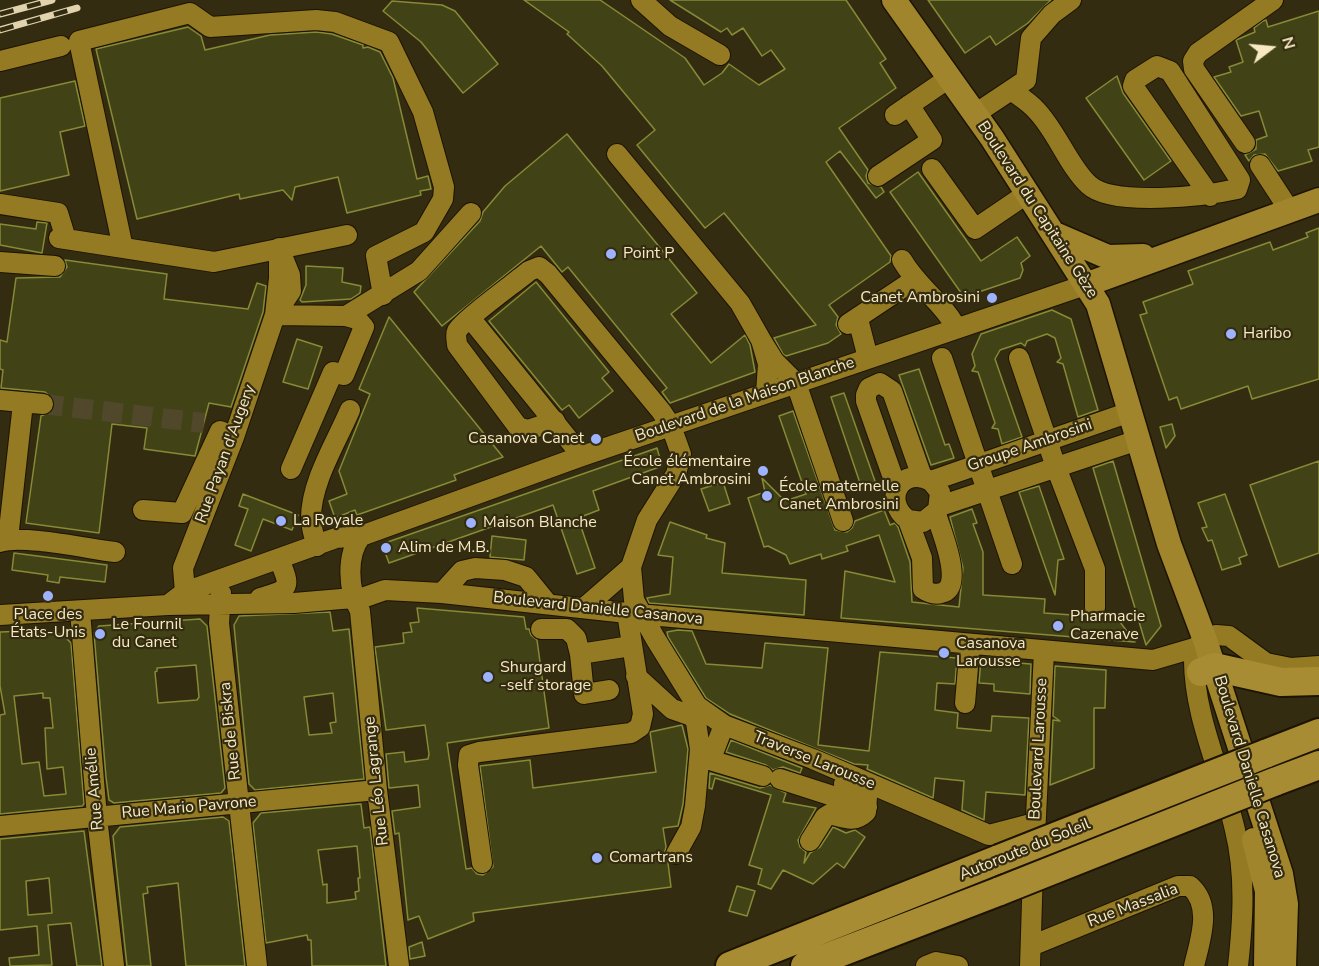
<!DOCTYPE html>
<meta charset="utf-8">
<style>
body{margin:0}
#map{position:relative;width:1319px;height:966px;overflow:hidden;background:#342c11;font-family:"Nunito Sans",sans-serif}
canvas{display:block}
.north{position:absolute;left:1241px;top:18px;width:60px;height:60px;-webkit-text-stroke:4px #342c11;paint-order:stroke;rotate:74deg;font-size:16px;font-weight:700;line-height:24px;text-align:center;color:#f7e9c2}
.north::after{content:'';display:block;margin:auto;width:21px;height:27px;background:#f7e9c2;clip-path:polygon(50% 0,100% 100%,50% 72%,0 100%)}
</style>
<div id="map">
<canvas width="1319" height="966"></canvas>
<div class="north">N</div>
</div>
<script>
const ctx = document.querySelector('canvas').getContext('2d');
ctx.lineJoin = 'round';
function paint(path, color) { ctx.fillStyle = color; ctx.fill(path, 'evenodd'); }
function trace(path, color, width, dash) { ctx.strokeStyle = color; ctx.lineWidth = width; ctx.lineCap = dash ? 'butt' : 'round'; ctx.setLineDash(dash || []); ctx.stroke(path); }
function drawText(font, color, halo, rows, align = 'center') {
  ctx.font = font + ' "Nunito Sans",sans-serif'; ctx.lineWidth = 4.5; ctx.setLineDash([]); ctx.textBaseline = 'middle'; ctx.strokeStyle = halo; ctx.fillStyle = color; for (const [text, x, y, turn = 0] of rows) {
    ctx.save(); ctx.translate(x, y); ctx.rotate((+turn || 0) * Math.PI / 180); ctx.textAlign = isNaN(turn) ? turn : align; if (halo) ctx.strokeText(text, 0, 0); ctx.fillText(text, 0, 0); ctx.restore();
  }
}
const building = new Path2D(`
 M524 0H600L685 58 704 85 722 73 729 64 759 85 785 69 771 50 762 56 743 28 732 35 727 28 721 32 670 0H846L886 59 880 63 896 88 839 128 868 170 866 176 868 183 881 187 884 192 876 198 840 151 826 162 891 256 890 262 829 305 838 317 836 325 841 334 828 343 786 356 783 354 774 338 816 325 724 213 705 228 637 145 655 130 602 66 567 34 569 32Z
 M928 0H1051L1028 23 996 45 990 36 965 53Z
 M392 1 442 5 455 11 498 64 463 93 421 42 383 11Z
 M1319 11V147L1308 150 1312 161 1278 171 1265 154 1254 155 1249 161 1245 155 1256 149V140L1267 136 1259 111 1241 116 1214 77 1231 72 1229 67 1243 62 1236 40 1255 32 1254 28 1263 21 1266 20 1268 27Z
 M188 27 201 36 205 50 270 35 316 32 332 34 363 45V48L368 47 380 52 393 78 417 179 428 176 431 189 420 191 421 195 347 213 338 177 295 187 292 200 283 190 240 199 239 194 137 219 96 49Z
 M1117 76 1123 93 1171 161 1144 180 1086 98Z
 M75 81 85 126 60 132 69 175 0 191V98Z
 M567 134 697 293 671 314 711 363 745 335 750 345 755 372 670 403 662 392 667 388 568 267 562 272 541 246 442 326 414 292 480 221 483 212 505 186Z
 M918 172 981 261 1017 237 1030 256 1021 263 1023 270 1020 278 964 297 890 192Z
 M37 222 47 223 42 253 0 245V224L36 229Z
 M1319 228V379L1252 399 1248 386 1181 409 1177 397 1169 400 1140 315 1147 313 1143 302 1193 284 1188 271 1270 242 1273 250 1308 237 1306 233Z
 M65 260 167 274 164 299 248 309 257 283 266 286 263 312 231 407 209 403 195 456 144 449 147 428 112 424 99 533 26 523 41 416 52 411 54 400 45 392 1 388 3 370 0 369V340L7 342 16 278 60 277 67 267Z
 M306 266 343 268 342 282 361 286 360 293 351 299 302 302 300 300 306 285Z
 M536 282 609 372 602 378 613 391 579 418 569 405 562 410 489 321Z
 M1052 310 1071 319 1098 410 1078 417 1063 364 1057 362 1061 358 1055 338 1047 334 1027 341 1025 346 1021 343 1000 350 995 359 1022 437 1002 444 998 429 992 428 995 423 978 372 972 371 975 366 972 354 981 334Z
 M389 317 503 457 454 475 456 480 357 515 355 510 335 518 329 501 347 494 339 471 370 394 359 389Z
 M297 339 322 347 308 389 283 382Z
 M919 369 945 445 949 444 954 458 931 465 899 375Z
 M844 393 876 484 862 489 831 397Z
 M793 411 835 530 847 532 852 528 855 521 884 510 890 525 895 523 898 527 910 562 912 602 959 607 963 568 950 517 972 509 977 523 973 524 983 552V595L1045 599 1044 613 1087 616 1094 620 1117 618 1135 642 841 618 845 571 895 582 879 535 846 546 848 551 822 559 821 554 790 564 786 555 768 546 764 547 748 498 765 492 762 478 785 501 806 494 779 416Z
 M1172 424 1175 436 1166 448 1160 427Z
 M657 448 662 466 593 491 599 510 578 518 595 568 577 574 553 505 389 563 382 544Z
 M1113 461 1161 626 1146 645 1093 468Z
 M1319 461V553L1279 567 1250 485Z
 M723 482 730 504 709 511 701 489Z
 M1039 486 1064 559 1058 560 1055 595 1019 492Z
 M243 494 298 515 292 530 263 519 251 551 235 545 248 509 239 506Z
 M1225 494 1247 555 1239 558 1241 564 1222 570 1212 540 1208 541 1202 528 1207 527 1198 503Z
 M670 522 707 535 706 538 725 543 722 573 806 580 804 615 649 603 647 598 670 594 673 557 658 555Z
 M492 536 526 540 524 560 490 557Z
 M14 553 107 565 105 582 60 577 59 583 47 581 48 575 12 570Z
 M417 608 524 617 526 629H529L531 635 537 640 549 728 447 743 466 869 472 868 477 874 483 875 493 867 480 766 530 760 533 788 656 772 650 732 682 725 688 749 683 804 678 826 663 828 666 847 664 855 668 863 671 887 473 913 474 921 428 939 419 916 408 920 399 833 395 834 392 811 420 807 418 785 389 788 386 754 404 752 405 762 428 759 429 754 425 725 386 730 375 647 404 643 403 633 412 632 410 623 419 622Z
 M330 612 333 631 349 629 364 779 255 790 249 784 234 625 239 616ZM333 693 336 722 330 723 332 733 309 735 304 697Z
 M200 619 207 626 225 788 221 793 114 803 109 800 106 777 94 633 99 626ZM196 665 199 697 197 700 158 703 155 672 157 671V668Z
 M47 630V633L62 634 71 643 84 804 82 806 0 814V715L5 714 0 686V632ZM43 693V698H50L53 728H45L47 769 63 767 66 794 44 796 39 762 22 764 14 696Z
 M678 630 692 631 706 664 762 668 765 643 828 648 818 745 869 751 880 652 957 658 955 684 937 683 935 710 958 713 957 728 991 731 992 716 1029 718 1025 795 986 792 984 820 962 810 964 781 935 778 933 798 867 769 868 765 854 764 730 714 706 698 668 637 667 632Z
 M981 660 1031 664 1030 694 994 691V684L979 683Z
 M1055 666 1106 670 1105 708H1094V768L1050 785 1053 720 1060 721 1053 716Z
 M731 740 802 768 800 773 783 767 773 770 766 765 726 752Z
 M710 773 760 788 770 785 786 793 783 802 816 808 798 840 800 847 806 852 804 863 810 853 820 847 833 827 846 833 855 830 865 837 844 868 837 863 813 884 783 870 771 889 758 884 762 869 749 865 771 795 715 778 712 789 709 788Z
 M361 804 364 828 370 827 386 966H312L311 940H308L307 935 266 943 253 823 261 813ZM357 846 360 878H358L359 891 355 892 356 899 327 903V884L323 885 318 850Z
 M223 817 229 821 245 966H186L178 883 147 887 148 893 143 894 151 966H127L113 836 120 827Z
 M84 831 102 966H77L71 923 48 925 52 965 10 966 9 958 39 955 37 926 0 930V839ZM49 878 52 913 28 915 26 881Z
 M737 886 755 891 747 916 729 911Z
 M422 942 425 956 410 959 409 947Z`);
paint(building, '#414316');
trace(building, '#878a36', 1.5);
trace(new Path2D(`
 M43 404 204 423`), '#51482c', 20, [20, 10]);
const minor = new Path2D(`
 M641 0 670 26 720 55
 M0 61 61 46
 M1011 90C1019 96 1029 102 1036 110 1056 130 1069 167 1089 185 1113 207 1206 196 1237 189L1240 180 1170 71 1157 66 1135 80 1133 86 1210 196
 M975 114 1026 80 1031 38 1052 14 1071 0
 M895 115 949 78
 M1245 143 1194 69 1193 61 1198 53 1273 0
 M617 154 740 303 761 340
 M1260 165 1290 211
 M932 169 975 229 1028 193
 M878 176 932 140 909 105
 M0 204 58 213 66 239
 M59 238 214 262 347 235
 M123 248 79 41 190 13 210 27 316 20 335 22 389 42 423 112 444 187 443 199 424 232 376 256 383 295
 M279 248 290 275 291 291 275 315 279 278Z
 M902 260C918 288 941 300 956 327
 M0 262 55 266
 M346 316 419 271 471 213
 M471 319 582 456
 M858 319 868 358
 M848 324 914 280
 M942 358 1012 564
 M1019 358 1056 467 1095 569V608
 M766 393 768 364 761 340 774 361 796 383 843 521
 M0 400 43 404
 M555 421 528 430 518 427 457 345C457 341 455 335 457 331 463 320 516 282 529 271L539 267 548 274 661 411 671 426 681 454 676 474 647 520 631 567 584 608
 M931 481 940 492 938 510 923 522 908 520C881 500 902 465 931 481L1130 412
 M897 489 866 401V395L869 388 880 383 892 391 922 477
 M940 506 1138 440
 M143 510 182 513 220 431 234 437
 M908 520 922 558 923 589C929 593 935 595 941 593 966 588 940 528 936 514
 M361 536C346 555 348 590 360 611L377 790 399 966
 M8 539 23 403
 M0 542C21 534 89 549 115 552
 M317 546C314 537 311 527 311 518 311 482 336 443 350 410
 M631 567 634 600 655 638 697 706 724 725 813 759 989 835 1035 823
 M185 592 183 568 234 437 275 315 346 316 357 319 364 327 344 375 333 372 291 469
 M221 593 219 623 257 966
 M442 593 462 571 475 568 505 570 526 577 548 604
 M260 598C291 589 291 588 279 559
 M168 605 185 592 336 538 361 536 582 456 1088 284
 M80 611 97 817 114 966
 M0 615 168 605 294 603 365 597 385 590 442 593 627 613 1153 660 1194 648 1216 635 1229 636 1266 663 1291 668 1319 666
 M541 629H567L576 638 580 654 584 694 609 690
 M580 654 631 646
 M1194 657C1193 715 1222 773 1235 830 1246 875 1243 920 1238 966
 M636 676 672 709 692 716 696 722 700 749 695 806 691 827 676 854
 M965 703 970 644
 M724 725 712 756 713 761 763 776
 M780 779 867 807
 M0 826 377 790
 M1035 837 1044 651
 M810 841 825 817 830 814C845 818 855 823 866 812L867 797 859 789 844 784
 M482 863 468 765 469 755 479 752 631 733 640 727 643 714 627 613
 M1031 946 1178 886H1190C1213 906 1200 940 1194 966
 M926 966 936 962 958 966
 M1030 966 1033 869`);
const major = new Path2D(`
 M894 0 992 138 1098 304 1169 544 1205 640 1281 874 1286 904 1284 966
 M1057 235 1108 257 1143 256
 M1088 284 1319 200
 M1254 840 1267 891 1266 966`);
const highway = new Path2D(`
 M1201 672 1214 667 1281 682 1319 681
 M1265 754 1319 733
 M1274 782 1319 765
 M730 966 999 859
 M805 966 1000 891`);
trace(minor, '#1c1400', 22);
trace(major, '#1c1400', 27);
trace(highway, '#1c1400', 32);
trace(minor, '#947a22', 20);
trace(major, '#a0852d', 24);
trace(highway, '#a88c34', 28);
const rail = new Path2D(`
 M0 14 52 0
 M0 30 77 8`);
trace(rail, '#e0d3ad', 7);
trace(rail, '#342c11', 4.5, [14]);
const highwayBridge = new Path2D(`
 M999 859 1265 754
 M1000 891 1274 782`);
trace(highwayBridge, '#1c1400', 32, []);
trace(highwayBridge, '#a88c34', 28);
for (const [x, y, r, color] of [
 [611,254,6,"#9eb3fd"],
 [992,298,6,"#9eb3fd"],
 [1231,334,6,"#9eb3fd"],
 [596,439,6,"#9eb3fd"],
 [763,471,6,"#9eb3fd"],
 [767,496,6,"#9eb3fd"],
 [281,521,6,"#9eb3fd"],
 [471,523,6,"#9eb3fd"],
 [386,548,6,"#9eb3fd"],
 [48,596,6,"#9eb3fd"],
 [1058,626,6,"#9eb3fd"],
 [100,634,6,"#9eb3fd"],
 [944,653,6,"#9eb3fd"],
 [488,677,6,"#9eb3fd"],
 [597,858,6,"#9eb3fd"]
]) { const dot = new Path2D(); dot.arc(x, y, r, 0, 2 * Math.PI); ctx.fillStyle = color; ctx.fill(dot); trace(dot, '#342c11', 2); }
drawText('16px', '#f7e9c2', '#342c11', [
 ["Boulevard du Capitaine Gèze",1037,210,57],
 ["Boulevard de la Maison Blanche",745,400,-19],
 ["Groupe Ambrosini",1030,446,-19],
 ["Rue Payan d'Augery",226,454,-70],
 ["Boulevard Danielle Casanova",598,609,6],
 ["Rue de Biskra",231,731,-96],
 ["Boulevard Larousse",1039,749,-87],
 ["Traverse Larousse",814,761,22],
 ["Boulevard Danielle Casanova",1249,777,73],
 ["Rue Léo Lagrange",377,781,-96],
 ["Rue Amélie",95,789,-95],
 ["Rue Mario Pavrone",189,808,-5],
 ["Autoroute du Soleil",1025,850,-22],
 ["Rue Massalia",1133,906,-21]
]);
drawText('16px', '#f7e9c2', '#342c11', [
 ["Point P",623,254],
 ["Canet Ambrosini",980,298,"right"],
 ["Haribo",1243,334],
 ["Casanova Canet",584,439,"right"],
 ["École élémentaire",751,462,"right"],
 ["Canet Ambrosini",751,480,"right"],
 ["École maternelle",779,487],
 ["Canet Ambrosini",779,505],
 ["La Royale",293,521],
 ["Maison Blanche",483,523],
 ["Alim de M.B.",398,548],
 ["Place des",48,615,"center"],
 ["États-Unis",48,633,"center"],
 ["Pharmacie",1070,617],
 ["Cazenave",1070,635],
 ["Le Fournil",112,625],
 ["du Canet",112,643],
 ["Casanova",956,644],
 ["Larousse",956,662],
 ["Shurgard",500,668],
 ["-self storage",500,686],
 ["Comartrans",609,858]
], 'left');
</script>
